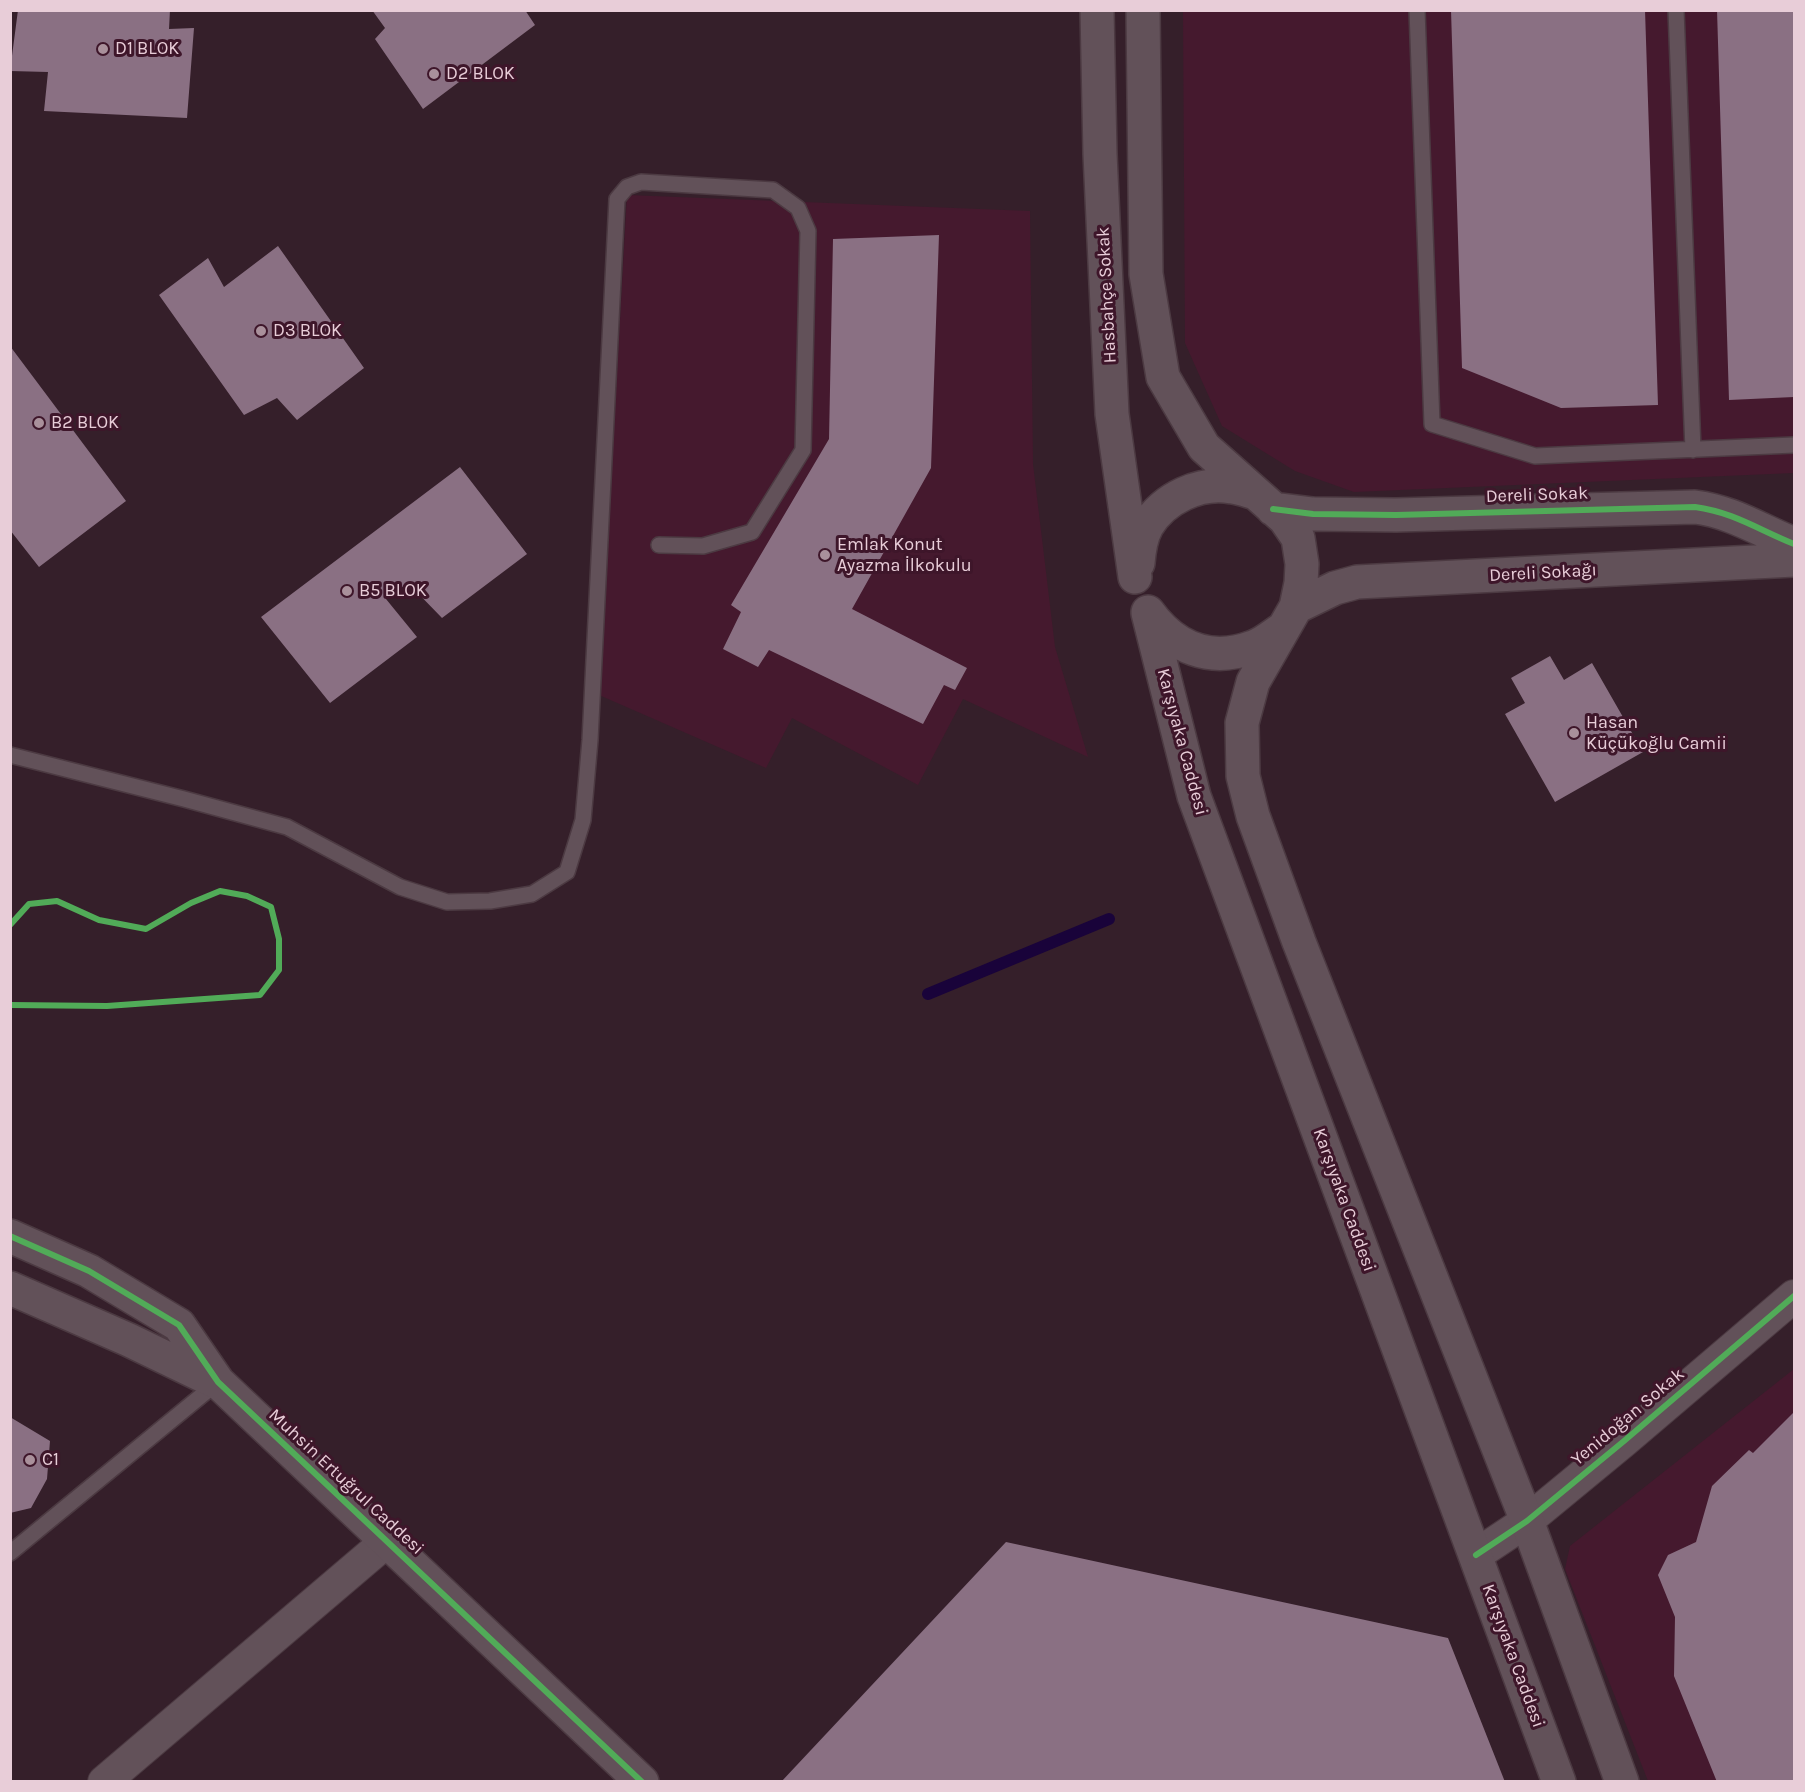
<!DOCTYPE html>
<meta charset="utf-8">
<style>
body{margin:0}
#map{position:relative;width:1805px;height:1792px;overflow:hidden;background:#351f2a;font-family:Karla,sans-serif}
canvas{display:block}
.frame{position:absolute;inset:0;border:12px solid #e8cdd8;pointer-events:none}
</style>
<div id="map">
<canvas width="1805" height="1792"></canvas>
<div class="frame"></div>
</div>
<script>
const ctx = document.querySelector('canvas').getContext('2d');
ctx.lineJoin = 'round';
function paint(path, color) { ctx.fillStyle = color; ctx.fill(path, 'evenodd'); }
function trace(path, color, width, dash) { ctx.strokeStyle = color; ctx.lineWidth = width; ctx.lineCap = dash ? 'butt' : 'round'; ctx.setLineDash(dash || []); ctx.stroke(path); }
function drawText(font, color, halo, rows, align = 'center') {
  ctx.font = font + ' Karla,sans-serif'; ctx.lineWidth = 6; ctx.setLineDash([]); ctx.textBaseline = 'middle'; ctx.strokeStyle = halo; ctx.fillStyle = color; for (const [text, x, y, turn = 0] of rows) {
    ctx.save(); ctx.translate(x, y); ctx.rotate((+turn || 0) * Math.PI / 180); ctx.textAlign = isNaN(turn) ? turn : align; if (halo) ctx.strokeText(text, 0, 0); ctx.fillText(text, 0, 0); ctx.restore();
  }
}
paint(new Path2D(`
 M1183 11H1794V473L1354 492 1295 471 1222 426 1185 343Z
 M627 195 1030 211 1033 464 1055 647 1088 757 963 699 918 785 792 718 766 768 599 695Z
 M1794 1369V1781H1648L1565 1569 1570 1546Z`), '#45192e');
trace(new Path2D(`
 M928 994 1109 919`), '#19033a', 12);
paint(new Path2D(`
 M18 10H170L169 29 194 28 187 118 44 111 48 72 10 71Z
 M372 10H525L535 25 423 109 375 39 385 28Z
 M1451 10H1645L1658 405 1561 408 1462 368Z
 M1717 10H1794V397L1729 400Z
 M939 235 931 468 852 609 967 668 955 690 944 685 923 724 769 650 758 667 723 649 741 612 731 605 829 439 833 239Z
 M278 246 364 368 297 420 277 398 244 415 159 295 208 258 224 287Z
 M10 346 126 501 39 567 10 530Z
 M460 467 527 554 442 618 408 583 386 599 417 637 330 703 261 617Z
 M1550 656 1564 680 1592 663 1643 752 1555 802 1505 714 1525 703 1511 678Z
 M1794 1412V1782H1717L1674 1676 1675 1617 1658 1575 1668 1555 1696 1542 1712 1486 1749 1450 1753 1453Z
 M10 1417 50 1441 47 1479 31 1508 10 1513Z
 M1006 1542 1448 1638 1505 1782H781Z`), '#8a7083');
const lane = new Path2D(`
 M1417 10 1432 424 1535 456 1794 445
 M1676 10 1693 450
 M10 755 184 799 287 827 400 887 447 902 490 901 532 894 567 872 583 820 590 740 617 199 627 187 641 182 773 190 798 208 808 231 803 450 752 532 703 546 659 545
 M10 1553 218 1382`);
const street = new Path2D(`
 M1476 1555 1527 1521 1624 1441 1794 1296
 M104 1782 387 1541`);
const secondary = new Path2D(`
 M1097 10 1100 154 1112 414 1135 577
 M1143 10 1146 274 1163 377 1204 447 1285 519 1298 538 1302 564 1301 583 1296 607 1253 682 1242 723 1243 776 1253 816 1299 942 1527 1521 1622 1782
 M1273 509 1313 514 1396 515 1695 507C1733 512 1759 530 1794 544
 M1138 563C1139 550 1141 537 1147 526 1164 498 1200 481 1232 487 1240 488 1248 491 1255 493
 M1296 607 1335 588 1357 582 1794 560
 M1148 612C1174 648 1210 663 1253 647 1263 644 1272 636 1281 630
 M1148 613 1194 796 1559 1782
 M10 1236 89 1271 179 1325 218 1382 642 1782
 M10 1288 129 1340 216 1382`);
trace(lane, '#4c3a42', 18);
trace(street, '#4c3a42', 34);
trace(secondary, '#4c3a42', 36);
trace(lane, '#625159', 15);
trace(street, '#625159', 32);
trace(secondary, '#625159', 33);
trace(new Path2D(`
 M1273 509 1313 514 1396 515 1695 507C1733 512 1759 530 1794 544
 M10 925 29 904 57 901 99 920 146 929 191 903 220 891 247 896 271 907 279 939V970L260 995 107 1006 10 1005
 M10 1236 89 1271 179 1325 218 1382 642 1782
 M1476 1555 1527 1521 1624 1441 1794 1296`), '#51ab58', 6);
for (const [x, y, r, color] of [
 [103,49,6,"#a9909b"],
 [434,74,6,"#a9909b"],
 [261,331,6,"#a9909b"],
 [39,423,6,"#a9909b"],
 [825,555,6,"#a9909b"],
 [347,591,6,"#a9909b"],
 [1574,733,6,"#a9909b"],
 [30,1460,6,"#a9909b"]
]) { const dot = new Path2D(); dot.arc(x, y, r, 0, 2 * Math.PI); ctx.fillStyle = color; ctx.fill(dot); trace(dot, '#3e162a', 2); }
drawText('18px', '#e8cdd8', '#3e162a', [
 ["D1 BLOK",115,49],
 ["D2 BLOK",446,74],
 ["D3 BLOK",273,331],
 ["B2 BLOK",51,423],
 ["Emlak Konut",837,545],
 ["Ayazma İlkokulu",837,566],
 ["B5 BLOK",359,591],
 ["Hasan",1586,723],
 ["Küçükoğlu Camii",1586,744],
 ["C1",42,1460]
], 'left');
drawText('18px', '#e8cdd8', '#3e162a', [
 ["Hasbahçe Sokak",1107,295,-93],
 ["Dereli Sokak",1537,495,-2],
 ["Dereli Sokağı",1543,573,-3],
 ["Karşıyaka Caddesi",1182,742,75],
 ["Karşıyaka Caddesi",1344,1200,70],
 ["Yenidoğan Sokak",1628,1417,-40],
 ["Muhsin Ertuğrul Caddesi",346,1482,43],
 ["Karşıyaka Caddesi",1513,1656,70]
]);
</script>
